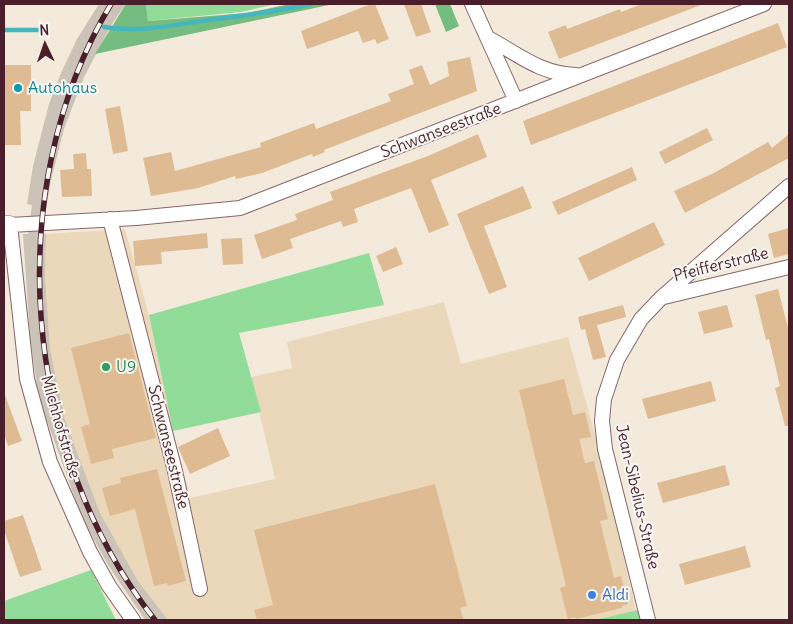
<!DOCTYPE html>
<meta charset="utf-8">
<style>
body{margin:0}
#map{position:relative;width:793px;height:624px;overflow:hidden;background:#f4eadb;font-family:Delius,sans-serif}
canvas{display:block}
.frame{position:absolute;inset:0;border:5px solid #4a1f2b;pointer-events:none}
.north{position:absolute;left:20px;top:20px;width:50px;height:50px;-webkit-text-stroke:4px #f6f6f2;paint-order:stroke;rotate:357deg;font-size:14px;font-weight:700;line-height:20px;text-align:center;color:#4a1f2b}
.north::after{content:'';display:block;margin:auto;width:18px;height:22px;background:#4a1f2b;clip-path:polygon(50% 0,100% 100%,50% 72%,0 100%)}
</style>
<div id="map">
<canvas width="793" height="624"></canvas>
<div class="frame"></div>
<div class="north">N</div>
</div>
<script>
const ctx = document.querySelector('canvas').getContext('2d');
ctx.lineJoin = 'round';
function paint(path, color) { ctx.fillStyle = color; ctx.fill(path, 'evenodd'); }
function trace(path, color, width, dash) { ctx.strokeStyle = color; ctx.lineWidth = width; ctx.lineCap = dash ? 'butt' : 'round'; ctx.setLineDash(dash || []); ctx.stroke(path); }
function drawText(font, color, halo, rows, align = 'center') {
  ctx.font = font + ' Delius,sans-serif'; ctx.lineWidth = 4; ctx.setLineDash([]); ctx.textBaseline = 'middle'; ctx.strokeStyle = halo; ctx.fillStyle = color; for (const [text, x, y, turn = 0] of rows) {
    ctx.save(); ctx.translate(x, y); ctx.rotate((+turn || 0) * Math.PI / 180); ctx.textAlign = isNaN(turn) ? turn : align; if (halo) ctx.strokeText(text, 0, 0); ctx.fillText(text, 0, 0); ctx.restore();
  }
}
paint(new Path2D(`
 M125 229 149 315 173 431 190 498 275 479 251 377 292 368 287 342 444 302 461 364 568 337 598 445 638 620H168L138 581 100 513 65 420 50 349 45 277 46 234Z`), '#ebd8ba');
paint(new Path2D(`
 M99 4H126L112 24 84 77 64 129 51 180 42 233 46 234 45 277 50 349 65 420 100 513 138 581 168 620H145L108 565 82 518 46 418 37 386 30 337 23 234H28L32 205 27 204 33 166 49 104 61 73 77 39Z`), '#cbc3b8');
paint(new Path2D(`
 M146 4H276L241 12 148 21Z
 M369 253 384 305 239 333 261 412 173 431 149 315Z
 M91 570 116 620H4V601Z
 M638 610 640 620H595Z`), '#91dc98');
paint(new Path2D(`
 M126 4H146L148 21 247 13 290 4H334L95 54Z
 M435 4H450L459 26 446 32Z`), '#74bc80');
trace(new Path2D(`
 M104 27C138 33 174 25 208 20 242 16 277 11 311 4
 M4 30H47`), '#46b6bd', 4.5);
paint(new Path2D(`
 M371 4H375L389 39 377 44 375 39 363 43 358 31 307 49 301 31Z
 M404 4H421L431 32 416 37Z
 M642 4 701 5 559 59 548 32 566 25 567 29 620 9 621 12Z
 M778 23 787 47 531 145 523 121Z
 M470 57 477 91 324 150 325 152 313 157 312 154 262 173 236 179 235 176 198 188 151 196 143 158 171 152 175 171 261 147 260 143 314 123 316 129 391 101 388 94 414 84 409 70 422 65 430 85 449 76 447 62Z
 M4 65H31V111H20L21 145H4Z
 M120 106 128 151 113 154 105 109Z
 M707 128 713 140 665 164 659 152Z
 M478 134 487 157 431 180 449 225 429 233 411 188 354 209 358 222 343 227 341 221 290 239 293 248 262 259 254 235 297 220 295 214 333 200 330 192 428 156Z
 M789 134V158L685 213 674 191 714 173 768 142 772 148Z
 M86 153 87 169H91L92 196 62 197 60 170 74 169 73 154Z
 M632 167 637 180 558 215 552 202Z
 M523 186 532 208 484 226 507 287 489 294 457 214Z
 M654 222 665 245 589 281 578 258Z
 M789 228V254L774 258 768 234Z
 M207 233 208 248 161 252 162 264 135 266 133 241Z
 M242 238 243 264 223 265 221 239Z
 M396 247 403 264 383 272 376 256Z
 M778 289 789 332V426H785L775 388 780 386 769 339 766 340 755 295Z
 M623 305 626 317 597 325 606 357 593 360 585 329 581 330 578 317Z
 M727 305 733 327 704 334 698 312Z
 M129 333 156 438 112 449 114 458 91 464 81 427 90 424 71 348Z
 M564 379 573 415 585 412 591 437 579 439 585 463 594 461 608 519 600 521 614 578 621 576 628 604 622 606V608L576 619 575 617 568 619 560 588 566 586 519 390Z
 M711 381 716 401 648 419 642 399Z
 M5 395 22 441 8 446 4 433Z
 M218 428 230 456 190 474 178 447Z
 M725 465 730 485 663 503 657 483Z
 M157 469 186 581 168 586 167 583 154 586 135 509 110 516 102 488 121 483 120 478Z
 M435 484 467 606 460 608 464 620H257L254 610 273 605 254 530Z
 M23 515 42 570 20 577 4 530V521Z
 M745 546 751 567 685 585 679 564Z`), '#debb93');
const minor = new Path2D(`
 M472 4 516 101
 M488 38C518 54 540 74 576 75
 M110 219 175 471 200 589
 M664 297 789 267
 M133 620 109 586 90 552 50 462 27 379 10 225 136 218 240 208 764 4
 M648 620 605 449 602 421 604 399 617 360 641 319 661 298 789 186`);
const tertiary = new Path2D(`
 M4 225H10`);
trace(minor, '#866669', 16);
trace(tertiary, '#866669', 19);
trace(minor, '#fff', 14);
trace(tertiary, '#fff', 18);
const rail = new Path2D(`
 M111 4C0 189 21 450 155 620`);
trace(rail, '#4a1f2b', 5.5);
trace(rail, '#f6f6f2', 4, [11]);
for (const [x, y, r, color] of [
 [18,88,5,"#0f9aa8"],
 [106,367,5,"#2e9e5b"],
 [592,595,5,"#3f7fe0"]
]) { const dot = new Path2D(); dot.arc(x, y, r, 0, 2 * Math.PI); ctx.fillStyle = color; ctx.fill(dot); trace(dot, '#f6f6f2', 2); }
drawText('16px', '#0d838f', '#f6f6f2', [
 ["Autohaus",28,88]
], 'left');
drawText('16px', '#4a1f2b', '#f6f6f2', [
 ["Schwanseestraße",441,131,-21],
 ["Pfeifferstraße",721,265,-14],
 ["Milchhofstraße",60,427,74],
 ["Schwanseestraße",168,447,76],
 ["Jean-Sibelius-Straße",637,497,77]
]);
drawText('16px', '#27864d', '#f6f6f2', [
 ["U9",116,367]
], 'left');
drawText('16px', '#366cbe', '#f6f6f2', [
 ["Aldi",602,595]
], 'left');
</script>
